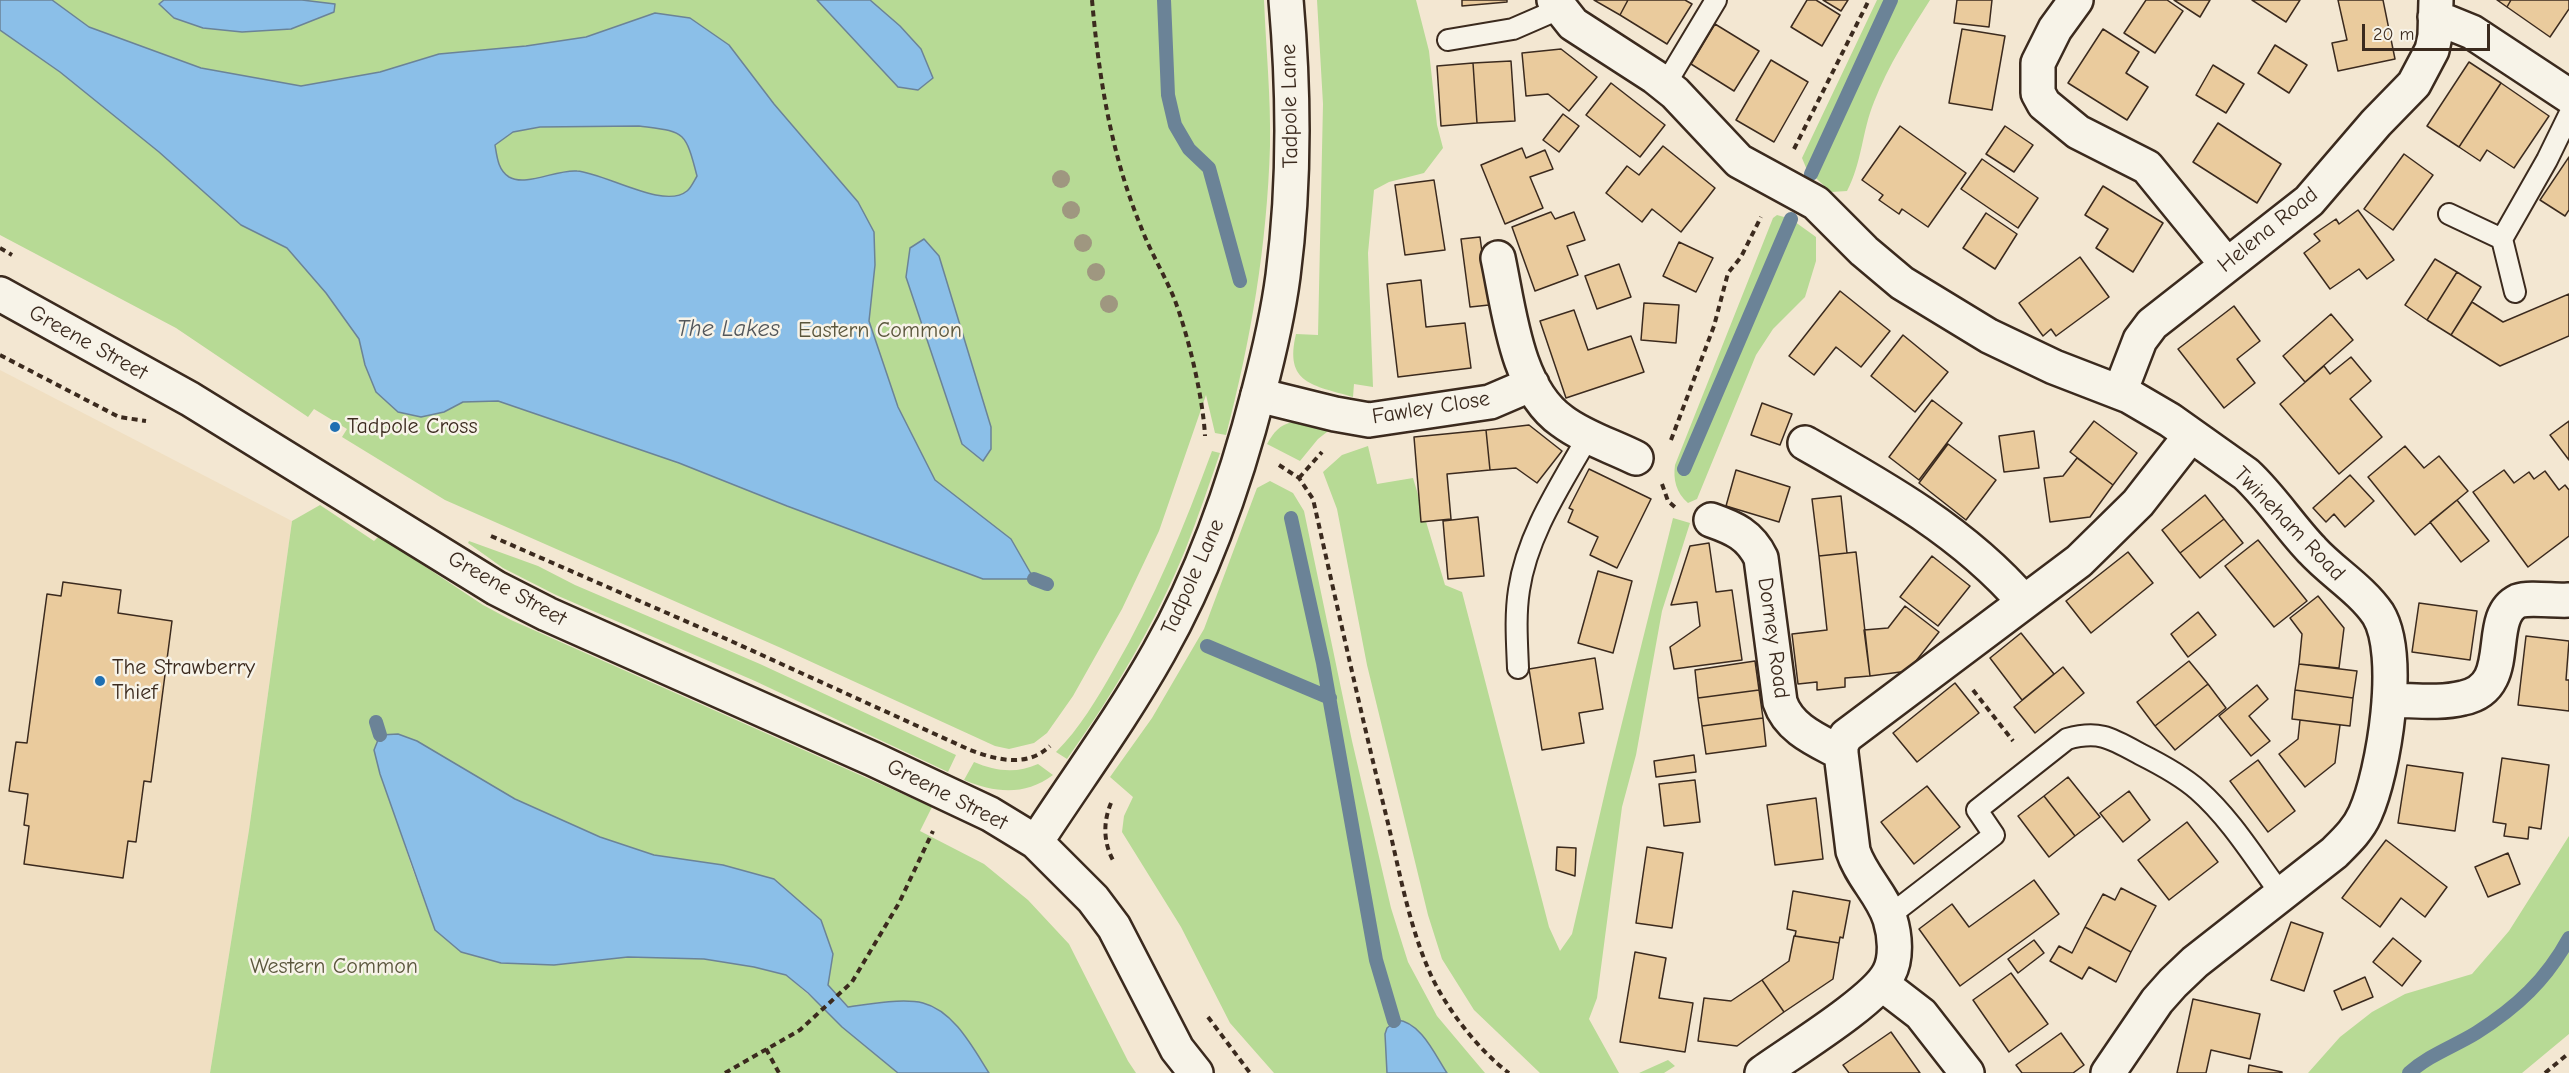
<!DOCTYPE html>
<style>
body{margin:0}
#map{position:relative;width:2569px;height:1073px;overflow:hidden;background:#f3e7d2;font-family:"Comic Neue",sans-serif}
canvas{display:block}
.scale{position:absolute;left:2362px;top:24px;width:128px;height:27px;box-sizing:border-box;border:3px solid #3b2a1e;border-top:0;padding-left:8px;font-size:18px;line-height:21px;white-space:nowrap;color:#3b2a1e;-webkit-text-stroke:4px #f7f3e8;paint-order:stroke}
</style>
<div id="map">
<canvas width="2569" height="1073"></canvas>
<div class="scale">20 m</div>
</div>
<script>
const ctx = document.querySelector('canvas').getContext('2d');
ctx.lineJoin = 'round';
function paint(path, color) { ctx.fillStyle = color; ctx.fill(path, 'evenodd'); }
function trace(path, color, width, dash) { ctx.strokeStyle = color; ctx.lineWidth = width; ctx.lineCap = dash ? 'butt' : 'round'; ctx.setLineDash(dash || []); ctx.stroke(path); }
function drawText(font, color, halo, rows, align = 'center') {
  ctx.font = font + ' "Comic Neue",sans-serif'; ctx.lineWidth = 5; ctx.setLineDash([]); ctx.textBaseline = 'middle'; ctx.strokeStyle = halo; ctx.fillStyle = color; for (const [text, x, y, turn = 0] of rows) {
    ctx.save(); ctx.translate(x, y); ctx.rotate((+turn || 0) * Math.PI / 180); ctx.textAlign = isNaN(turn) ? turn : align; if (halo) ctx.strokeText(text, 0, 0); ctx.fillText(text, 0, 0); ctx.restore();
  }
}
paint(new Path2D(`
 M0 370 292 521 249 830 210 1073H0Z`), '#f0dfc2');
paint(new Path2D(`
 M0 0H1264C1266 49 1271 98 1270 146 1267 245 1251 340 1226 435L1215 433 1206 395 1159 531 1122 609 1073 696 1047 733 1034 743 1009 749 995 746 781 648 445 500 342 437 347 429 314 409 308 417 176 328 0 235Z
 M1317 0H1416L1429 51 1437 125 1443 148 1424 173 1389 182 1374 190 1368 253 1373 387 1354 384 1353 397C1313 385 1284 384 1296 334L1318 335 1323 104Z
 M1877 0H1930C1909 33 1888 66 1874 102 1862 131 1862 163 1847 191L1831 192 1807 170 1802 158Z
 M1777 215 1791 219 1816 237V261L1805 297 1773 329 1756 355 1697 499 1688 503C1676 493 1673 479 1675 465L1773 218Z
 M1293 422 1332 428 1318 439 1300 461 1267 444C1274 432 1279 425 1293 422Z
 M1368 446 1377 484 1413 478 1445 585 1462 592 1549 927 1560 951 1572 934 1609 775 1673 518 1690 523 1662 611 1636 755 1622 807 1597 998 1589 1019 1619 1073H1540L1474 1010 1442 959 1428 915 1367 665 1337 509 1323 472 1342 455Z
 M1212 451 1220 453C1209 485 1198 517 1186 548 1155 624 1114 693 1067 759L1056 752C1080 728 1097 699 1114 669 1154 600 1184 527 1212 451Z
 M1270 481 1293 493 1304 511 1352 741 1391 908 1408 962 1437 1016 1485 1073H1274L1230 1023 1181 927 1122 832 1124 816 1133 797 1110 777 1152 718 1204 629 1257 488Z
 M320 505 374 541 379 536 483 605 511 620 932 807 920 831 984 864 1028 900 1069 944 1128 1061 1136 1073H989C945 1006 932 992 849 1007L828 985 833 954 774 879 723 865 654 855 600 837 515 799 417 741 398 734 380 735 374 750 411 865 435 930 501 963 554 965 628 957 704 959 754 967 786 975 898 1073H210L249 830 292 521Z
 M469 541 538 566 575 585 760 664 956 755 948 772 755 681 556 595 503 568 468 543Z
 M974 762C995 771 1016 774 1038 764L1053 775C1025 796 995 793 964 780Z
 M2569 836V1034L2522 1073H2308L2340 1037 2372 1012 2405 994 2472 974 2509 931Z
 M1668 1060 1675 1066 1664 1073H1639Z`), '#b7da95');
const water = new Path2D(`
 M0 0H52L89 27 201 68 301 86 380 72 439 54 526 46 586 37 655 13 690 18 729 45 774 104 858 202 874 232 875 265 869 321 898 407 935 480 1011 539 1034 579H983L787 506 679 463 498 401 463 402 444 412 421 417 398 412 376 392 365 365 359 339 326 293 287 248 241 225 159 152 60 72 0 30ZM639 126C684 132 685 129 697 176 694 181 691 188 687 191 664 210 605 173 577 171 557 169 526 187 509 177 498 170 497 157 495 145L513 132 540 127Z
 M164 0H302L335 4 334 12 291 29 242 32 203 28 174 18 159 4Z
 M817 0H870L900 26 921 49 933 78 918 90 898 87Z
 M924 239 939 256 991 427V449L983 461 962 444 906 277 910 248Z
 M398 734 417 741 515 799 600 837 654 855 723 865 774 879 821 920 833 954 828 985 848 1007C868 1004 903 998 923 1003 954 1011 973 1048 989 1073H898L842 1027 808 993 786 975 754 967 704 959 628 957 554 965 501 963 461 952 435 930 380 774 374 750 380 735Z
 M1397 1020C1421 1022 1435 1055 1447 1073H1387L1385 1034 1387 1028Z`);
paint(water, '#8bbfe8');
trace(water, '#6b8397', 1.5);
trace(new Path2D(`
 M1164 0 1168 95 1175 125 1189 149 1209 168 1240 281
 M1811 174 1891 0
 M1684 469 1791 219
 M1291 518 1323 663 1376 960 1394 1021
 M1034 579 1047 584
 M1207 646 1330 698
 M376 722 380 735
 M2409 1073C2429 1055 2453 1047 2476 1033 2517 1007 2546 980 2569 938`), '#6b8397', 14);
const building = new Path2D(`
 M1462 0H1507V2L1462 6Z
 M1594 0H1628L1620 15Z
 M1628 0H1685L1692 4 1667 44 1620 15Z
 M1807 0H1816L1840 15 1822 46 1791 27Z
 M1823 0H1848L1841 11Z
 M1957 0H1992L1989 27 1954 23Z
 M2146 0H2167L2183 11 2155 53 2124 33Z
 M2174 0H2210L2200 17Z
 M2252 0H2300L2286 22Z
 M2338 0H2383L2395 59 2338 71 2332 43 2347 40Z
 M2497 0H2511L2507 7Z
 M2511 0H2569V9L2550 37 2507 7Z
 M1715 24 1759 51 1734 91 1691 64Z
 M1962 29 2005 36 1992 110 1949 103Z
 M2103 29 2139 52 2126 73 2148 87 2127 120 2068 83Z
 M2275 45 2307 65 2289 93 2258 73Z
 M1561 49 1597 77 1569 111 1548 94 1526 96 1522 53Z
 M1771 60 1808 82 1774 142 1736 120Z
 M1511 61 1515 121 1477 123 1473 63Z
 M2469 62 2501 83 2459 147 2427 126Z
 M1473 63 1477 123 1441 126 1437 66Z
 M2213 65 2244 84 2226 113 2196 95Z
 M1611 83 1665 125 1640 157 1586 115Z
 M2501 83 2549 116 2514 168 2487 150 2480 161 2459 147Z
 M1563 114 1579 126 1559 152 1543 140Z
 M2218 123 2281 164 2257 203 2193 162Z
 M1900 126 1966 173 1928 227 1902 209 1899 214 1879 200 1883 195 1862 180Z
 M2005 126 2033 145 2014 172 1986 154Z
 M1663 146 1715 188 1681 232 1652 209 1642 222 1606 193 1627 166 1639 175Z
 M1522 148 1526 158 1545 150 1553 169 1530 177 1543 208 1505 224 1481 165Z
 M2404 154 2433 175 2393 230 2364 209Z
 M2569 157V210L2565 216 2540 200Z
 M1982 159 2038 198 2018 228 1961 189Z
 M1434 180 1445 250 1405 255 1395 185Z
 M2103 186 2163 223 2133 272 2096 248 2108 229 2085 215Z
 M2358 210 2394 260 2367 279 2359 269 2330 289 2304 253 2320 241 2314 234 2336 219 2339 224Z
 M1551 212 1555 219 1574 212 1585 240 1567 246 1578 275 1535 291 1512 227Z
 M1986 213 2017 234 1995 269 1963 248Z
 M1480 237 1489 305 1470 307 1461 239Z
 M1679 242 1713 258 1696 292 1663 276Z
 M2080 257 2109 297 2056 336 2051 329 2043 336 2019 303Z
 M2435 259 2457 272 2427 320 2405 305Z
 M1619 264 1631 297 1597 309 1585 276Z
 M2457 272 2481 287 2451 335 2427 320Z
 M1421 280 1426 327 1465 323 1471 368 1398 377 1387 284Z
 M1840 291 1890 331 1861 367 1836 347 1814 375 1789 356Z
 M2569 294V336L2500 366 2451 335 2472 302 2503 322Z
 M1644 303 1679 305 1676 343 1641 340Z
 M2234 306 2260 341 2237 359 2255 383 2224 408 2178 349Z
 M1574 310 1588 350 1631 336 1644 372 1566 398 1540 321Z
 M2331 314 2353 340 2305 382 2283 356Z
 M1903 335 1948 372 1915 412 1871 376Z
 M2351 357 2371 381 2350 399 2382 437 2339 474 2280 404 2324 366 2330 374Z
 M1932 400 1962 423 1919 480 1889 457Z
 M1762 403 1792 414 1780 445 1751 435Z
 M2094 421 2137 453 2113 485 2070 452Z
 M2569 421V460L2550 435Z
 M1529 425 1562 451 1537 483 1516 468 1490 470 1486 430Z
 M1486 430 1490 470 1447 474 1451 519 1421 522 1414 437Z
 M2034 431 2039 468 2004 472 1999 436Z
 M1948 444 1996 480 1966 520 1919 483Z
 M2405 446 2424 468 2439 456 2468 491 2415 535 2368 477Z
 M2077 458 2113 485 2090 517 2050 522 2044 478 2063 476Z
 M1589 469 1651 499 1617 568 1590 555 1598 537 1568 522 1573 510 1569 508Z
 M1736 470 1790 487 1779 522 1726 506Z
 M2504 470 2514 483 2529 472 2534 479 2545 471 2559 490 2565 485 2569 490V536L2528 567 2473 492Z
 M2350 475 2374 501 2345 527 2334 514 2326 522 2313 508Z
 M2205 495 2224 519 2180 553 2162 530Z
 M1841 496 1847 553 1819 556 1812 499Z
 M2457 500 2489 541 2461 562 2430 522Z
 M1478 517 1484 576 1448 579 1443 521Z
 M2224 519 2243 543 2200 578 2180 553Z
 M2258 540 2307 601 2274 627 2225 566Z
 M1709 543 1716 592 1732 590 1742 660 1674 669 1670 647 1700 626 1697 602 1671 605 1690 546Z
 M1856 552 1870 676 1845 678V687L1817 690V682L1798 684 1792 634 1827 630 1819 556Z
 M2128 552 2153 583 2091 633 2066 601Z
 M1932 556 1970 586 1938 626 1900 597Z
 M1598 571 1632 581 1613 653 1578 643Z
 M63 582 121 590 118 613 172 621 151 782 144 781 136 842 128 841 123 878 24 864 29 826 24 825 28 794 9 791 16 742 27 743 47 594 61 596Z
 M2318 596 2344 628 2339 668 2299 664 2302 634 2290 618Z
 M2419 603 2477 611 2470 660 2412 652Z
 M1905 606 1939 632 1908 671 1870 676 1864 630 1888 628Z
 M2198 612 2216 635 2188 657 2171 634Z
 M2021 633 2054 674 2022 700 1990 658Z
 M2526 636 2569 641 2566 680H2569V711L2518 705Z
 M1595 658 1603 709 1579 713 1584 743 1542 750 1529 669Z
 M1755 661 1759 690 1698 698 1695 670Z
 M2189 661 2208 684 2155 726 2137 702Z
 M2299 664 2357 671 2353 698 2295 690Z
 M2063 667 2084 693 2035 733 2014 707Z
 M1955 683 1979 713 1917 762 1893 733Z
 M2208 684 2226 708 2175 750 2155 726Z
 M2257 685 2268 699 2249 716 2270 741 2251 756 2219 716Z
 M1759 690 1763 718 1702 726 1698 698Z
 M2295 690 2353 698 2350 726 2292 719Z
 M1763 718 1766 746 1706 754 1702 726Z
 M2300 720 2340 725 2335 763 2305 787 2279 754 2298 739Z
 M1694 755 1696 772 1656 777 1654 761Z
 M2502 758 2549 765 2541 829 2529 827 2528 839 2504 836 2506 824 2493 822Z
 M2258 760 2295 811 2268 832 2230 781Z
 M2407 765 2463 773 2455 831 2398 823Z
 M2068 777 2100 817 2075 836 2044 796Z
 M1695 780 1700 822 1664 826 1659 784Z
 M1927 786 1960 827 1914 864 1881 822Z
 M2129 791 2150 820 2123 842 2100 813Z
 M2044 796 2075 836 2049 857 2018 816Z
 M1816 798 1823 859 1775 865 1767 805Z
 M2187 822 2218 862 2169 900 2138 860Z
 M2386 840 2447 887 2425 917 2401 898 2380 927 2342 898Z
 M1557 847 1576 848 1575 876 1556 870Z
 M1647 847 1683 853 1672 928 1636 923Z
 M2508 853 2520 884 2488 897 2475 867Z
 M2034 880 2059 914 1960 986 1919 929 1952 904 1969 927Z
 M2121 888 2156 906 2131 952 2085 927 2103 894 2115 900Z
 M1793 891 1850 901 1843 938 1840 937 1839 943 1795 936 1796 931 1787 929Z
 M2291 922 2323 933 2304 991 2271 980Z
 M2085 927 2131 952 2116 982 2089 967 2082 979 2050 961 2059 946 2072 953Z
 M1794 936 1839 943 1833 979 1784 1012 1762 980 1789 961Z
 M2393 938 2421 961 2402 986 2373 962Z
 M2034 940 2044 953 2018 973 2008 959Z
 M1635 952 1666 958 1659 998 1693 1003 1685 1052 1620 1042Z
 M2011 973 2048 1024 2009 1052 1973 1000Z
 M2365 977 2373 997 2342 1010 2334 991Z
 M1762 980 1784 1012 1737 1046 1698 1041 1704 998 1731 1001Z
 M2193 999 2260 1014 2250 1059 2211 1050 2206 1073H2177Z
 M1891 1032 1920 1073H1849L1843 1065Z
 M2061 1033 2084 1065 2073 1073H2022L2016 1065Z
 M2249 1065 2282 1072V1073H2248Z`);
paint(building, '#eacb9d');
trace(building, '#3b2a1e', 1.5);
const lane = new Path2D(`
 M1448 40 1513 29 1559 9
 M1665 85 1716 0
 M2449 214 2502 239 2515 292
 M2502 239 2547 160 2569 115
 M1518 668C1517 642 1515 616 1519 590 1527 534 1562 483 1589 435
 M1889 916 1994 835 1977 810 2067 739C2099 730 2111 738 2140 754 2160 764 2181 775 2198 790 2231 819 2255 859 2281 894`);
const street = new Path2D(`
 M1554 0 1573 24 1655 77 1675 93 1739 161 1816 203 1864 251 1902 283 1989 336 2054 367 2129 396 2170 420 2246 474C2271 497 2289 526 2312 550 2332 572 2361 589 2378 614 2403 654 2384 772 2365 814 2358 830 2346 841 2334 853L2195 962 2173 983 2157 1001 2108 1073
 M2076 0 2055 29 2038 63V93L2044 104 2078 132 2147 167 2227 265
 M2435 17 2472 32 2569 96
 M1498 258C1509 309 1516 389 1562 421 1583 437 1612 446 1636 458
 M2120 392 2140 340 2152 324 2309 201 2376 123 2414 84 2432 50 2435 36 2436 0
 M1258 395 1335 414 1369 420 1490 402 1532 384
 M1805 443C1883 487 1965 533 2024 602
 M1711 520C1734 528 1750 535 1761 558L1780 702C1789 729 1817 740 1841 753
 M2389 700C2413 700 2439 704 2463 698 2517 687 2483 618 2518 601 2529 597 2556 601 2569 600
 M1882 984 1921 1014 1967 1073
 M1762 1073C1791 1052 1875 1001 1889 973 1897 958 1895 935 1890 919 1882 894 1861 876 1853 851L1841 753V745L1846 736 2079 561 2138 503 2191 435`);
const secondary = new Path2D(`
 M0 294 190 399 496 588 547 614 873 759 990 814 1036 842 1093 899 1114 927 1177 1049 1196 1073
 M1036 842C1077 779 1122 718 1159 652 1205 571 1236 481 1259 391 1269 353 1278 314 1283 276 1295 184 1294 91 1286 0`);
trace(lane, '#3b2a1e', 24);
trace(street, '#3b2a1e', 38);
trace(secondary, '#3b2a1e', 38);
trace(new Path2D(`
 M1092 0C1099 78 1111 154 1141 227 1150 251 1164 274 1174 298 1188 334 1203 397 1205 436
 M1794 149 1869 0
 M0 248 12 255
 M0 355 119 417 146 421
 M1671 440 1714 326 1728 273 1741 257 1761 217
 M1279 465 1299 478 1313 499C1337 605 1360 710 1386 815 1399 868 1408 923 1430 973 1445 1007 1479 1051 1509 1073
 M1299 478 1322 452
 M1662 484 1668 501 1676 508
 M491 536 731 641 970 750C997 760 1027 768 1050 746
 M1973 690 2013 741
 M1111 803C1103 822 1103 843 1114 862
 M1208 1017 1250 1073
 M766 1049 779 1073
 M725 1073 800 1030 852 982 899 903 933 831
 M2545 1073 2569 1053`), '#3b2a1e', 4, [6, 4.5]);
trace(lane, '#f7f3e8', 20);
trace(street, '#f7f3e8', 33);
trace(secondary, '#f7f3e8', 33);
ctx.fillStyle = '#9f9780';
for (const [x, y] of [
 [1061,179],
 [1071,210],
 [1083,243],
 [1096,272],
 [1109,304]
]) { ctx.beginPath(); ctx.arc(x, y, 9, 0, 2 * Math.PI); ctx.fill(); }
for (const [x, y, r, color] of [
 [335,427,6,"#1f6fb2"],
 [100,681,6,"#1f6fb2"]
]) { const dot = new Path2D(); dot.arc(x, y, r, 0, 2 * Math.PI); ctx.fillStyle = color; ctx.fill(dot); trace(dot, '#f7f3e8', 2); }
drawText('22px', '#3b2a1e', '#f7f3e8', [
 ["Tadpole Lane",1290,106,-91],
 ["Helena Road",2268,230,-39],
 ["Greene Street",88,343,29],
 ["Fawley Close",1431,408,-9],
 ["Twineham Road",2289,524,46],
 ["Tadpole Lane",1193,577,-66],
 ["Greene Street",507,589,29],
 ["Dorney Road",1773,638,82],
 ["Greene Street",947,795,27]
]);
drawText('22px', '#5a563c', '#f7f3e8', [
 ["Eastern Common",880,331],
 ["Western Common",334,967]
]);
drawText('22px', '#3b2a1e', '#f7f3e8', [
 ["Tadpole Cross",347,427],
 ["The Strawberry",112,668],
 ["Thief",112,693]
], 'left');
drawText('italic 24px', '#53575b', '#f7f3e8', [
 ["The Lakes",728,329]
]);
</script>
